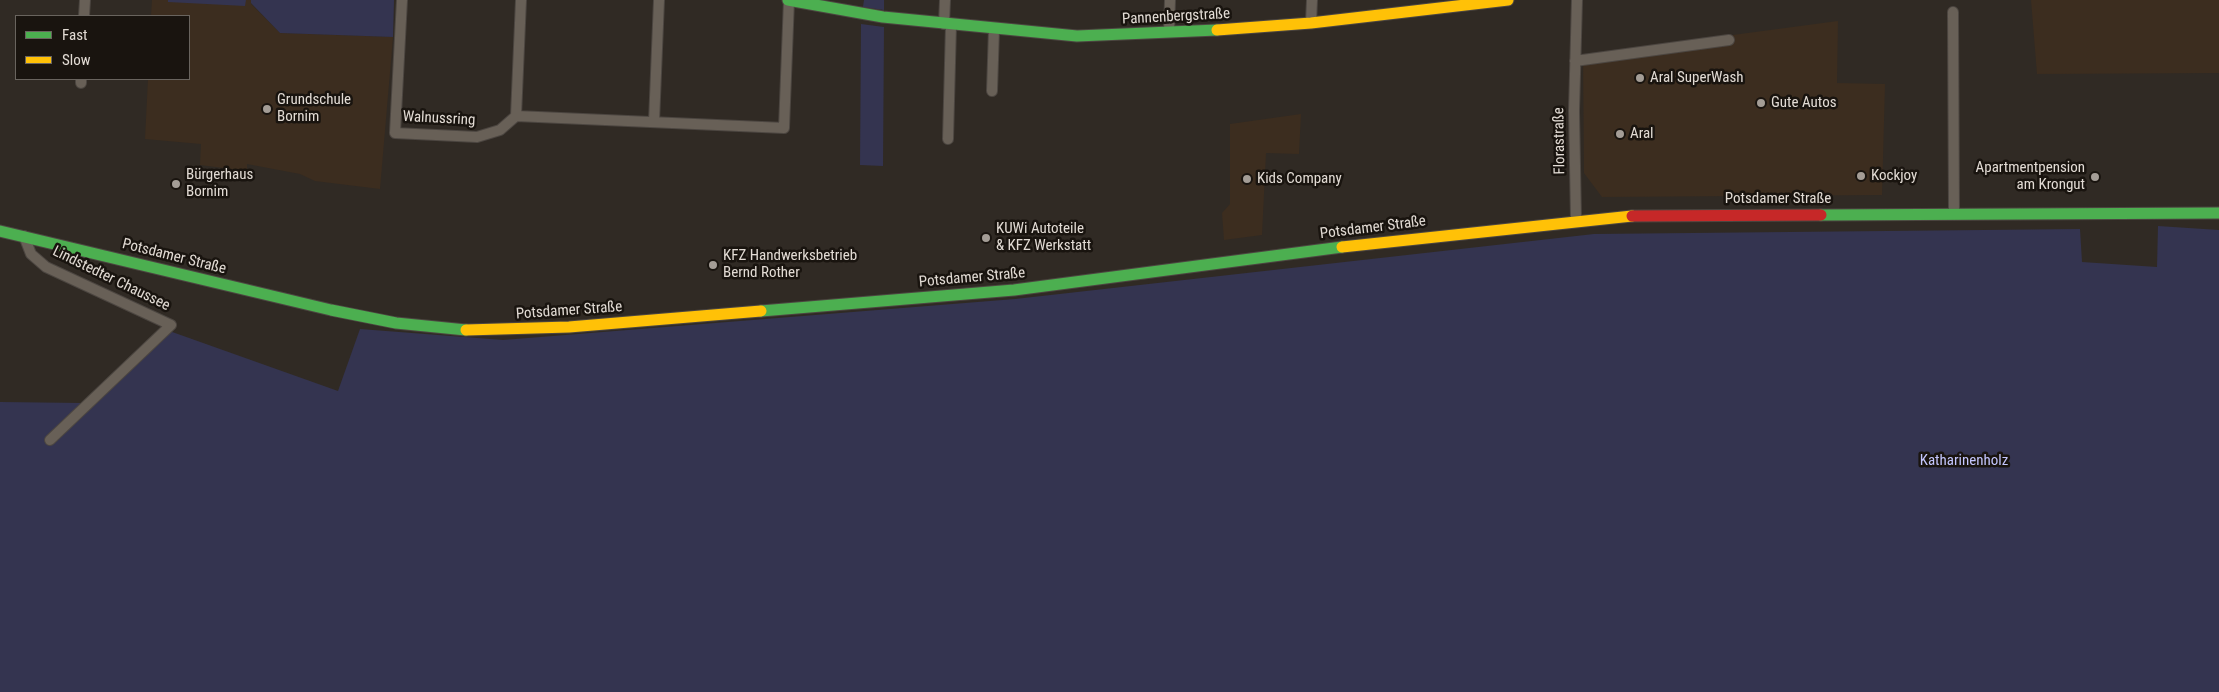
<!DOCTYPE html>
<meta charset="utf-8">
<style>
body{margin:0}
#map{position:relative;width:2219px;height:692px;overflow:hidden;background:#302a24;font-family:"Roboto Condensed",sans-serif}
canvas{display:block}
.legend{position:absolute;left:15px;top:15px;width:175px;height:65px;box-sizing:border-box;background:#19140f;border:1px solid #69645e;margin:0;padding:6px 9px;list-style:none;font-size:15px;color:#e2dbd4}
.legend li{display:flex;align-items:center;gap:10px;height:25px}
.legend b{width:25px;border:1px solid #69645e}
</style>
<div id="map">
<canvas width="2219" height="692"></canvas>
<ul class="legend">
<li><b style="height:6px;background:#4caf50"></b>Fast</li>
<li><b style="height:6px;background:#ffc107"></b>Slow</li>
</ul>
</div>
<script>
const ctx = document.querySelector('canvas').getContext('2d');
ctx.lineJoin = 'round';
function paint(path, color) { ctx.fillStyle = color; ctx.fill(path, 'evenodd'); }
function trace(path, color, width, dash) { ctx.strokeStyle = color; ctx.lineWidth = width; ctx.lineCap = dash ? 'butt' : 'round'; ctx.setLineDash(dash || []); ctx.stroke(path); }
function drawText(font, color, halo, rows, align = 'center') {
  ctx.font = font + ' "Roboto Condensed",sans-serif'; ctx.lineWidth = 5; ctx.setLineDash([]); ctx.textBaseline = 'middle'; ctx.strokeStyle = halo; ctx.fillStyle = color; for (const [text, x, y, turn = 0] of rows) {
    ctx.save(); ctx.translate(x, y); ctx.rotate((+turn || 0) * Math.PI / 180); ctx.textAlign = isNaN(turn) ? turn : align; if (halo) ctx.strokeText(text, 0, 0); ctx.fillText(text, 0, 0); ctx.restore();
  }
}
paint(new Path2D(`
 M152 0H251V4L280 33 393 37 380 189 315 181 300 174 247 164V171L200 165 201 144 145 139 148 79H189V16H151Z
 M2031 0H2219V73L2037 74Z
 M1838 21 1837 83 1885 84 1882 195 1602 197 1584 173 1583 55Z
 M1301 114 1299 154 1266 153 1262 235 1224 240 1222 213 1230 204V124Z`), '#3c2d1f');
paint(new Path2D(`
 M168 0H246L245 6 168 2Z
 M251 0H394L393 37 280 33 251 3Z
 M864 0H884V10L863 7Z
 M861 24 884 27 883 166 860 165Z
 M2158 226 2219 230V692H0V402L82 403 161 328 338 391 360 329 503 340 1015 299 1594 234 2080 229 2082 262 2157 267Z`), '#343450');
const street = new Path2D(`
 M402 0 395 133 477 137 500 130 516 116 521 0
 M1953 12 1954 214
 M84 16 85 0
 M1311 23 1312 0
 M944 24 945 0
 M1169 32 1170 0
 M1575 61 1729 40
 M81 83V79
 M992 91 994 29
 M516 116 784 128 789 0
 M654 122 659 0
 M948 139 951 25
 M1576 220 1574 111 1577 0
 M24 236 31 254 46 267 171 325 50 440`);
const fast = new Path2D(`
 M788 0 883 17 1077 36 1217 30
 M1821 215 2219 213
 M0 231 331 310 396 323 466 330
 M761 311 1014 290 1342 247`);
const slow = new Path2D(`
 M1217 30 1311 23 1508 0
 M1342 247 1632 216
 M466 330 569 327 761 311`);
const jam = new Path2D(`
 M1632 216 1821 215`);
trace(street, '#4c4641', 12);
trace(fast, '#4c4641', 13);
trace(slow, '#4c4641', 13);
trace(jam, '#4c4641', 13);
trace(street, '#686057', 10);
trace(fast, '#4caf50', 11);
trace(slow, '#ffc107', 11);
trace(jam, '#c62828', 11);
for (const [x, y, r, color] of [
 [1640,78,5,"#a49d96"],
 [1761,103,5,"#a49d96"],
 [267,109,5,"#a49d96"],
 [1620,134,5,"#a49d96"],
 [1861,176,5,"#a49d96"],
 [2095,177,5,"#a49d96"],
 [1247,179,5,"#a49d96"],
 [176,184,5,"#a49d96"],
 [986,238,5,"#a49d96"],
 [713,265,5,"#a49d96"]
]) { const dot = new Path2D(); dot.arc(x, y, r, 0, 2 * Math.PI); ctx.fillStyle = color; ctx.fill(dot); trace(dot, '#19140f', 2); }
drawText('15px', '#e2dbd4', '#19140f', [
 ["Pannenbergstraße",1176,17,-3],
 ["Walnussring",439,119,3],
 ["Florastraße",1560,141,-91],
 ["Potsdamer Straße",1778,199],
 ["Potsdamer Straße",1373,228,-7],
 ["Potsdamer Straße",174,257,14],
 ["Potsdamer Straße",972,278,-5],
 ["Lindstedter Chaussee",111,279,26],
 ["Potsdamer Straße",569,311,-4]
]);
drawText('15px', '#e2dbd4', '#19140f', [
 ["Aral SuperWash",1650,78],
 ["Grundschule",277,100],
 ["Bornim",277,117],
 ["Gute Autos",1771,103],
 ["Aral",1630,134],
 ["Apartmentpension",2085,168,"right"],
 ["am Krongut",2085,185,"right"],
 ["Bürgerhaus",186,175],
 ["Bornim",186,192],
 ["Kockjoy",1871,176],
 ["Kids Company",1257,179],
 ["KUWi Autoteile",996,229],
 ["& KFZ Werkstatt",996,246],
 ["KFZ Handwerksbetrieb",723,256],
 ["Bernd Rother",723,273]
], 'left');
drawText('15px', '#c4c6fe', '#19140f', [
 ["Katharinenholz",1964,461]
]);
</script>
